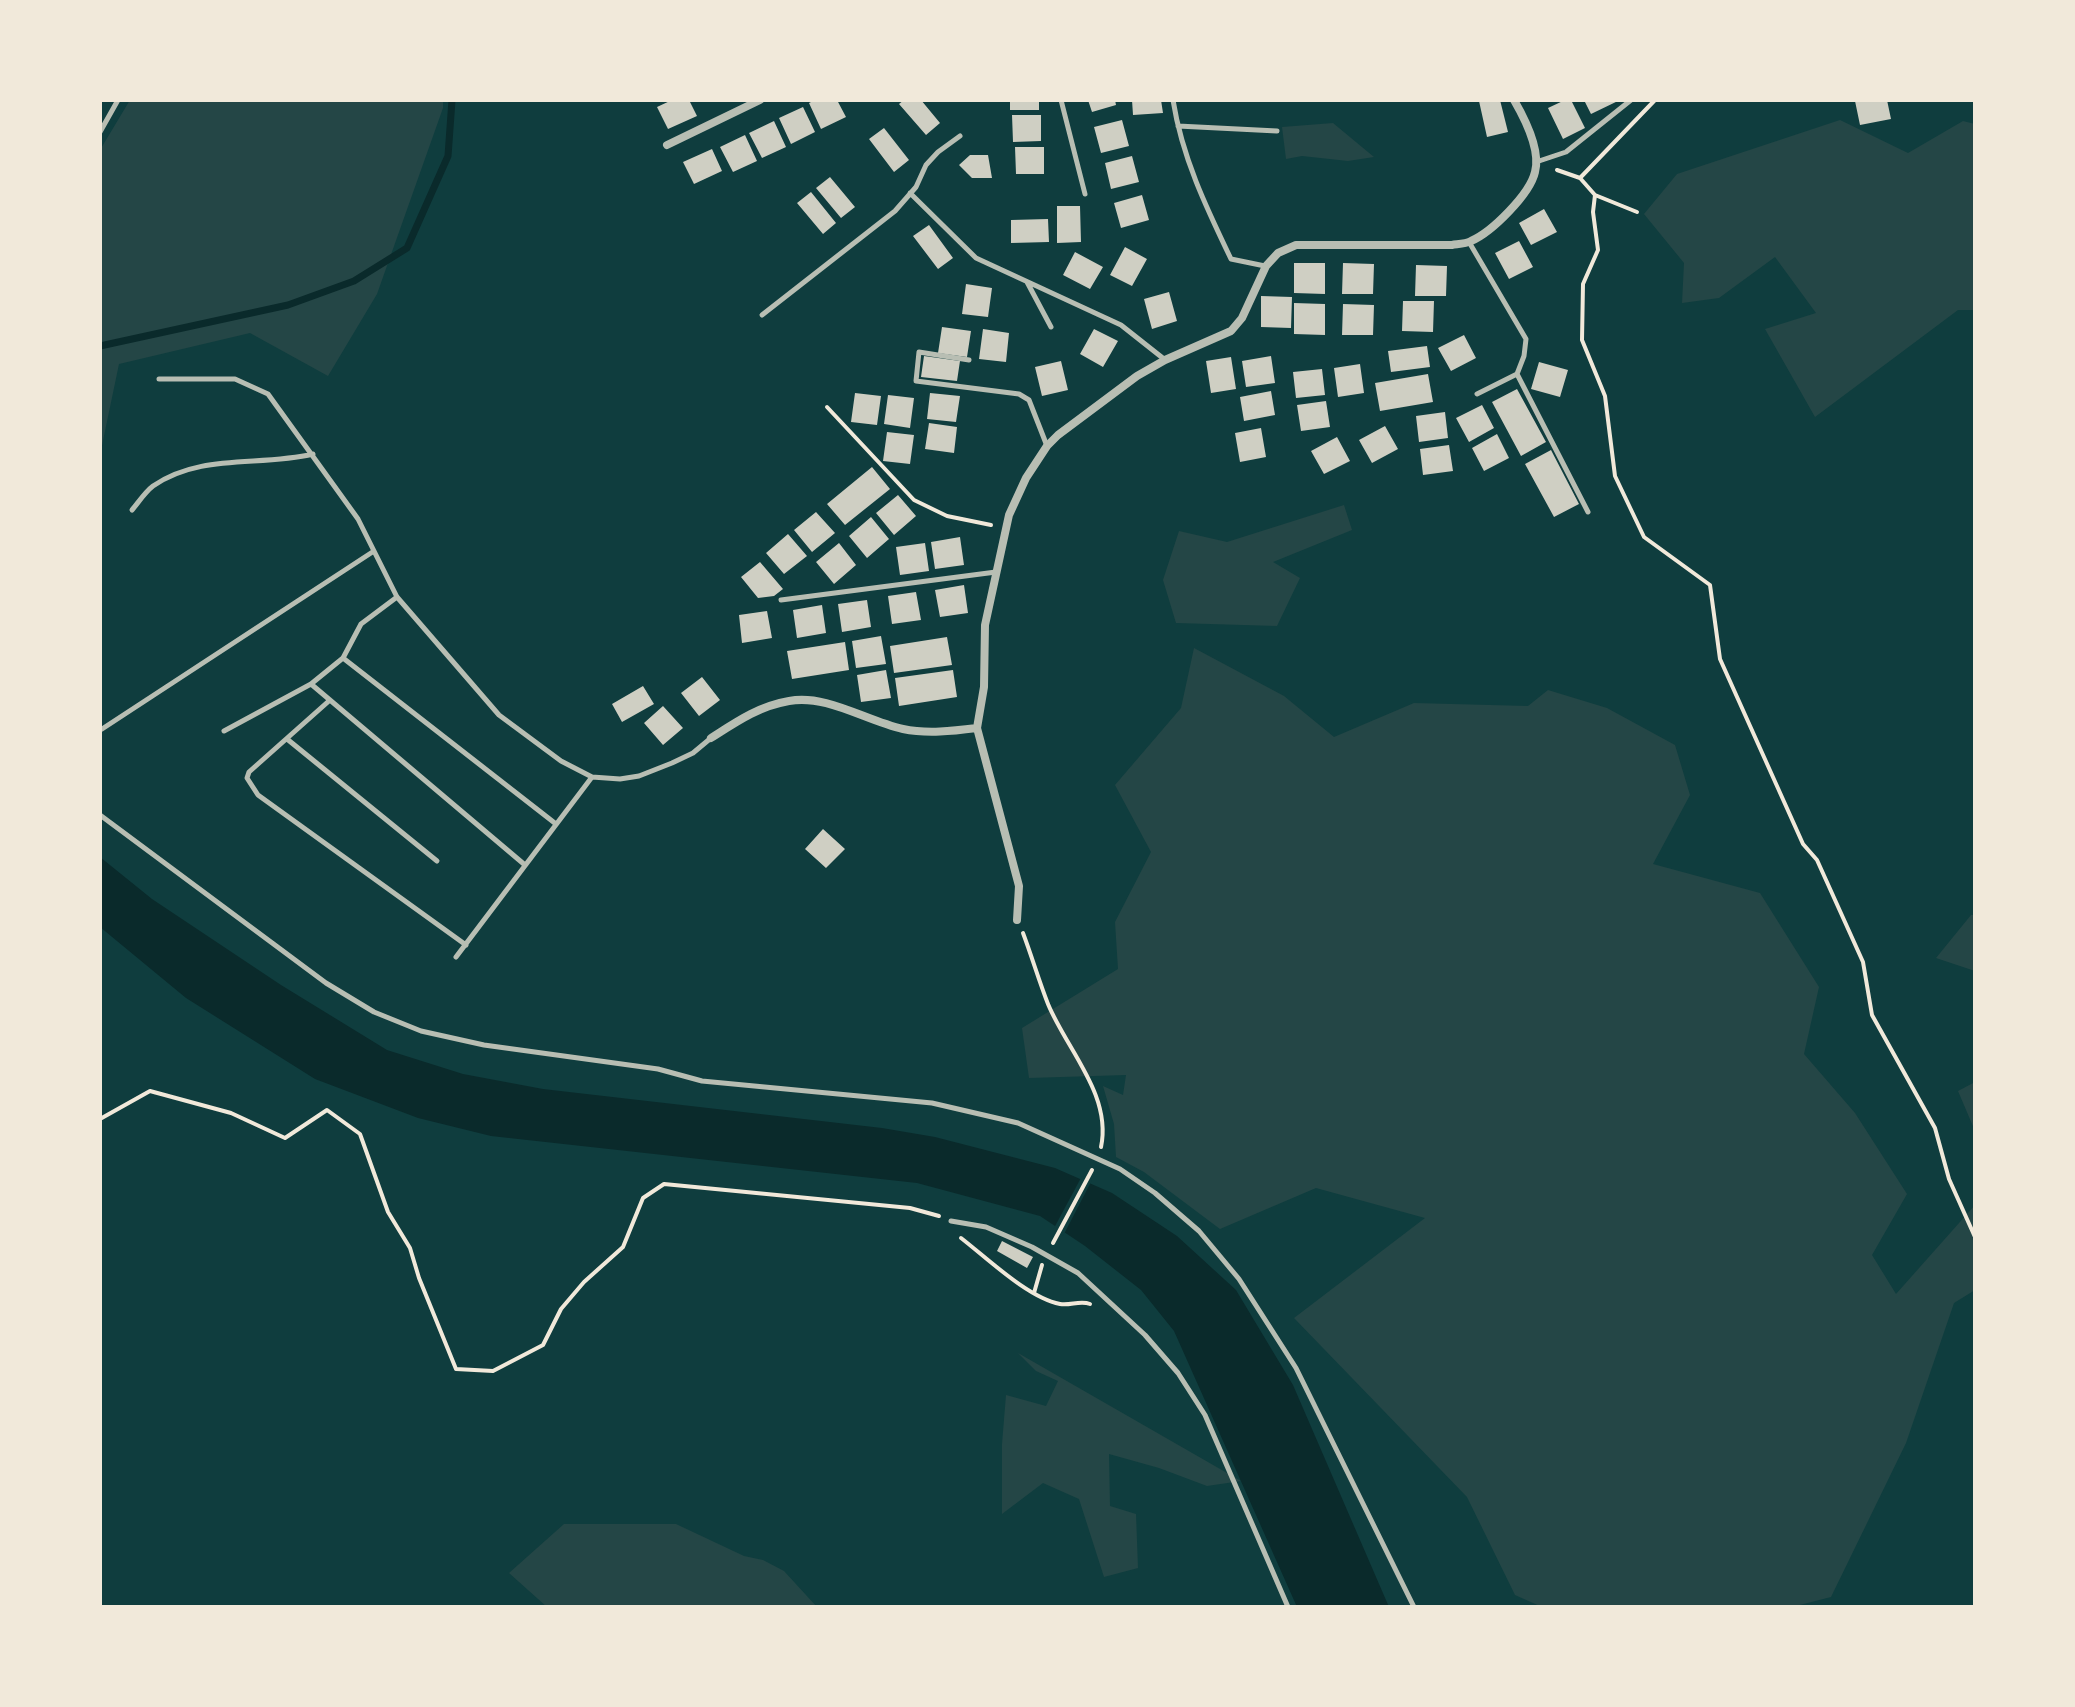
<!DOCTYPE html>
<style>
body{margin:0}
#map{position:relative;width:2075px;height:1707px;overflow:hidden;background:#0f3d3e;font-family:Lora,serif}
canvas{display:block}
.frame{position:absolute;inset:0;border:102px solid #f1e9da;pointer-events:none}
</style>
<div id="map">
<canvas width="2075" height="1707"></canvas>
<div class="frame"></div>
</div>
<script>
const ctx = document.querySelector('canvas').getContext('2d');
ctx.lineJoin = 'round';
function paint(path, color) { ctx.fillStyle = color; ctx.fill(path, 'evenodd'); }
function trace(path, color, width, dash) { ctx.strokeStyle = color; ctx.lineWidth = width; ctx.lineCap = dash ? 'butt' : 'round'; ctx.setLineDash(dash || []); ctx.stroke(path); }
paint(new Path2D(`
 M130 100H443V108L377 294 328 376 250 333 119 364 100 455V150Z
 M1840 120 1908 153 1963 121 1975 124V310H1958L1815 417 1765 329 1816 313 1775 257 1719 298 1682 303 1684 263 1644 214 1677 174Z
 M1333 123 1374 157 1348 161 1302 156 1286 159 1282 127Z
 M1344 505 1352 530 1273 562 1300 578 1277 626 1176 623 1163 580 1179 531 1227 542Z
 M1194 648 1284 696 1334 737 1414 703 1528 706 1548 690 1607 708 1675 745 1690 795 1653 864 1760 893 1819 987 1804 1054 1855 1113 1907 1194 1872 1255 1896 1294 1975 1205V1290L1954 1303 1906 1443 1831 1597 1792 1607H1542L1515 1595 1467 1497 1294 1318 1425 1218 1316 1188 1220 1229 1144 1172 1116 1157 1114 1124 1103 1086 1123 1095 1126 1075 1029 1078 1022 1028 1118 969 1115 922 1151 852 1115 785 1181 708Z
 M1971 915H1975V971L1936 958Z
 M1975 1082V1131L1958 1091Z
 M1018 1353 1241 1481 1207 1486 1159 1468 1109 1454 1110 1506 1136 1514 1138 1568 1104 1577 1079 1499 1043 1483 1002 1514V1444L1006 1395 1046 1406 1058 1381 1036 1371Z
 M564 1524H676L744 1556 763 1560 784 1571 817 1607H547L509 1573Z`), '#244646');
paint(new Path2D(`
 M100 857 152 899 281 985 387 1050 463 1074 543 1089 882 1128 935 1137 1055 1168 1112 1193 1177 1236 1236 1290 1293 1385 1389 1607H1297L1174 1331 1141 1290 1085 1246 1040 1216 917 1183 491 1136 418 1118 315 1079 186 998 100 927Z`), '#0a2a2b');
paint(new Path2D(`
 M1082 1176 1092 1180 1063 1236 1053 1230Z`), '#0f3d3e');
trace(new Path2D(`
 M100 346 288 305 354 281 407 248 448 156 452 100`), '#0a2a2b', 7);
paint(new Path2D(`
 M672 100H689L697 116 668 129 657 107Z
 M815 100H837L846 117 821 129 809 103Z
 M904 100H921L940 123 926 135 899 104Z
 M1010 100H1039V110H1010Z
 M1088 100H1115L1116 105 1092 112Z
 M1132 100H1161L1163 113 1133 115Z
 M1500 100 1508 132 1487 137 1479 101Z
 M1565 100H1571L1585 128 1563 139 1548 108Z
 M1584 100H1620L1591 114Z
 M1887 100 1891 119 1860 125 1855 101Z
 M803 107 815 132 791 144 779 118Z
 M1012 115H1041V141L1013 142Z
 M1122 120 1129 146 1101 153 1094 127Z
 M774 121 786 147 762 158 749 133Z
 M884 128 909 160 894 172 869 139Z
 M745 135 757 161 733 172 720 147Z
 M1015 147H1044V174H1016Z
 M712 149 722 171 694 184 683 162Z
 M970 155H988L992 178H972L959 165Z
 M1132 156 1139 182 1111 189 1105 163Z
 M830 177 855 207 841 218 816 188Z
 M811 192 836 223 823 234 797 203Z
 M1142 195 1149 220 1121 228 1114 203Z
 M1057 206H1080L1081 242 1057 243Z
 M1544 209 1557 232 1531 245 1519 223Z
 M1048 219 1049 242 1011 243V220Z
 M929 225 953 258 938 269 913 236Z
 M1519 241 1533 267 1509 279 1495 253Z
 M1125 247 1147 259 1132 286 1110 275Z
 M1075 252 1103 267 1090 289 1063 275Z
 M1294 263H1325V294L1294 293Z
 M1343 263 1374 264 1373 294H1342Z
 M1416 265 1447 266 1446 296H1415Z
 M966 284 992 288 988 317 962 314Z
 M1169 292 1177 321 1152 329 1144 299Z
 M1261 296 1292 297 1291 328 1261 327Z
 M1403 301H1434L1433 332 1402 331Z
 M1294 303 1325 304V335L1294 334Z
 M1343 304 1374 305 1373 335H1342Z
 M942 327 971 331 967 357 938 353Z
 M983 329 1009 333 1006 362 979 359Z
 M1094 329 1118 341 1103 367 1080 354Z
 M1464 335 1476 358 1451 371 1438 348Z
 M1427 346 1430 367 1391 372 1388 351Z
 M924 356 960 361 957 381 921 377Z
 M1271 356 1275 383 1246 387 1242 361Z
 M1231 357 1236 389 1211 393 1206 361Z
 M1061 361 1068 390 1042 396 1035 367Z
 M1539 362 1568 370 1560 397 1531 389Z
 M1360 364 1364 393 1338 397 1334 368Z
 M1322 369 1325 395 1296 398 1293 372Z
 M1428 374 1433 402 1380 411 1375 383Z
 M1517 389 1546 442 1521 456 1492 402Z
 M1271 391 1275 415 1244 421 1240 397Z
 M855 393 881 396 877 425 851 422Z
 M930 393 960 396 956 422 927 419Z
 M888 395 914 398 910 428 884 424Z
 M1326 401 1330 427 1301 431 1297 405Z
 M1482 405 1494 428 1469 442 1456 418Z
 M1445 412 1448 438 1419 442 1416 416Z
 M929 423 957 427 954 453 925 449Z
 M1385 426 1398 449 1372 463 1359 440Z
 M1261 428 1266 457 1240 462 1235 433Z
 M887 432 914 435 910 464 883 461Z
 M1497 434 1509 458 1484 471 1472 448Z
 M1337 437 1350 461 1324 474 1311 451Z
 M1449 445 1453 471 1423 475 1420 449Z
 M1551 450 1579 504 1554 517 1525 464Z
 M872 467 890 489 845 525 827 504Z
 M898 495 916 516 894 535 876 513Z
 M816 512 835 533 812 552 794 530Z
 M871 517 889 539 867 558 849 536Z
 M788 534 807 556 784 574 766 553Z
 M960 537 964 565 935 569 931 542Z
 M839 543 856 565 834 584 816 562Z
 M925 543 929 571 900 575 896 547Z
 M760 562 783 589 774 596 758 598 741 577Z
 M964 585 968 613 940 617 935 590Z
 M916 592 921 620 892 624 888 596Z
 M867 600 871 627 842 632 838 604Z
 M822 605 826 633 797 638 793 610Z
 M767 611 772 638 742 643 739 615Z
 M881 636 886 664 856 668 852 641Z
 M947 637 952 665 894 673 890 646Z
 M845 642 849 670 792 679 787 651Z
 M886 670 891 698 861 702 857 675Z
 M953 670 957 697 899 706 895 678Z
 M702 677 720 700 699 716 681 693Z
 M643 686 654 704 622 722 612 704Z
 M663 706 683 728 663 745 644 723Z
 M823 829 845 849 826 868 805 849Z
 M1002 1241 1033 1257 1027 1268 997 1251Z`), '#cfcfc3');
trace(new Path2D(`
 M1557 170 1580 178 1655 100
 M1580 178 1595 195 1593 212 1598 250 1583 284 1582 340 1605 396 1615 476 1644 537 1710 585 1720 659 1803 844 1817 860 1863 962 1872 1015 1935 1128 1949 1179 1975 1237
 M1595 195 1637 212
 M827 407 914 500 947 516 991 525
 M1023 933C1032 957 1039 981 1048 1004 1067 1050 1112 1095 1101 1147
 M100 1119 150 1091 231 1113 285 1138 327 1110 360 1134 388 1212 410 1248 419 1278 456 1369 493 1371 543 1345 561 1309 584 1282 623 1247 643 1198 664 1184 910 1208 939 1216
 M961 1238C987 1258 1028 1298 1060 1304 1070 1306 1080 1300 1090 1304
 M1053 1243 1092 1170
 M1034 1293 1042 1265`), '#f1e9da', 4);
trace(new Path2D(`
 M1061 100 1085 194
 M1173 100C1182 157 1206 207 1231 259L1265 266
 M1178 126 1277 131
 M100 132 118 100
 M1536 162 1566 152 1631 100
 M910 193 976 258 1121 325 1164 359
 M1469 242 1526 339 1524 356 1517 374 1477 394
 M1027 282 1051 327
 M762 315 895 211 916 187 926 165 938 152 960 136
 M969 360 919 352 916 381 1019 394 1029 400 1047 446
 M1517 374 1588 512
 M159 379H235L268 394 358 519 397 597 499 715 561 761 592 777 620 779 639 776 672 763 693 753 711 738
 M132 510C138 503 145 492 153 486 201 453 259 467 313 454
 M781 600 996 572
 M343 658 556 824
 M311 684 525 865
 M330 700 249 772 247 778 258 795 466 945
 M102 729 374 551
 M224 731 311 684 343 658 361 624 397 597
 M287 739 437 861
 M100 815 326 983 374 1012 421 1031 484 1045 658 1069 702 1081 932 1103 1018 1123 1120 1169 1155 1193 1199 1231 1239 1279 1296 1368 1414 1607
 M456 957 592 777
 M951 1221 986 1227 1032 1247 1078 1273 1145 1335 1178 1373 1205 1415 1288 1607`), '#b8beb3', 5);
trace(new Path2D(`
 M667 145 760 100
 M711 738C736 722 759 706 789 701 827 694 866 721 903 729 927 734 953 731 977 728
 M1017 920 1019 886 977 728 984 687 985 625 1009 515 1026 478 1047 446 1058 435 1137 376 1165 360 1231 331 1242 318 1266 266 1278 253 1296 245H1452C1458 244 1465 244 1471 241 1492 232 1530 194 1535 172 1541 150 1525 119 1514 100`), '#b8beb3', 8);
</script>
